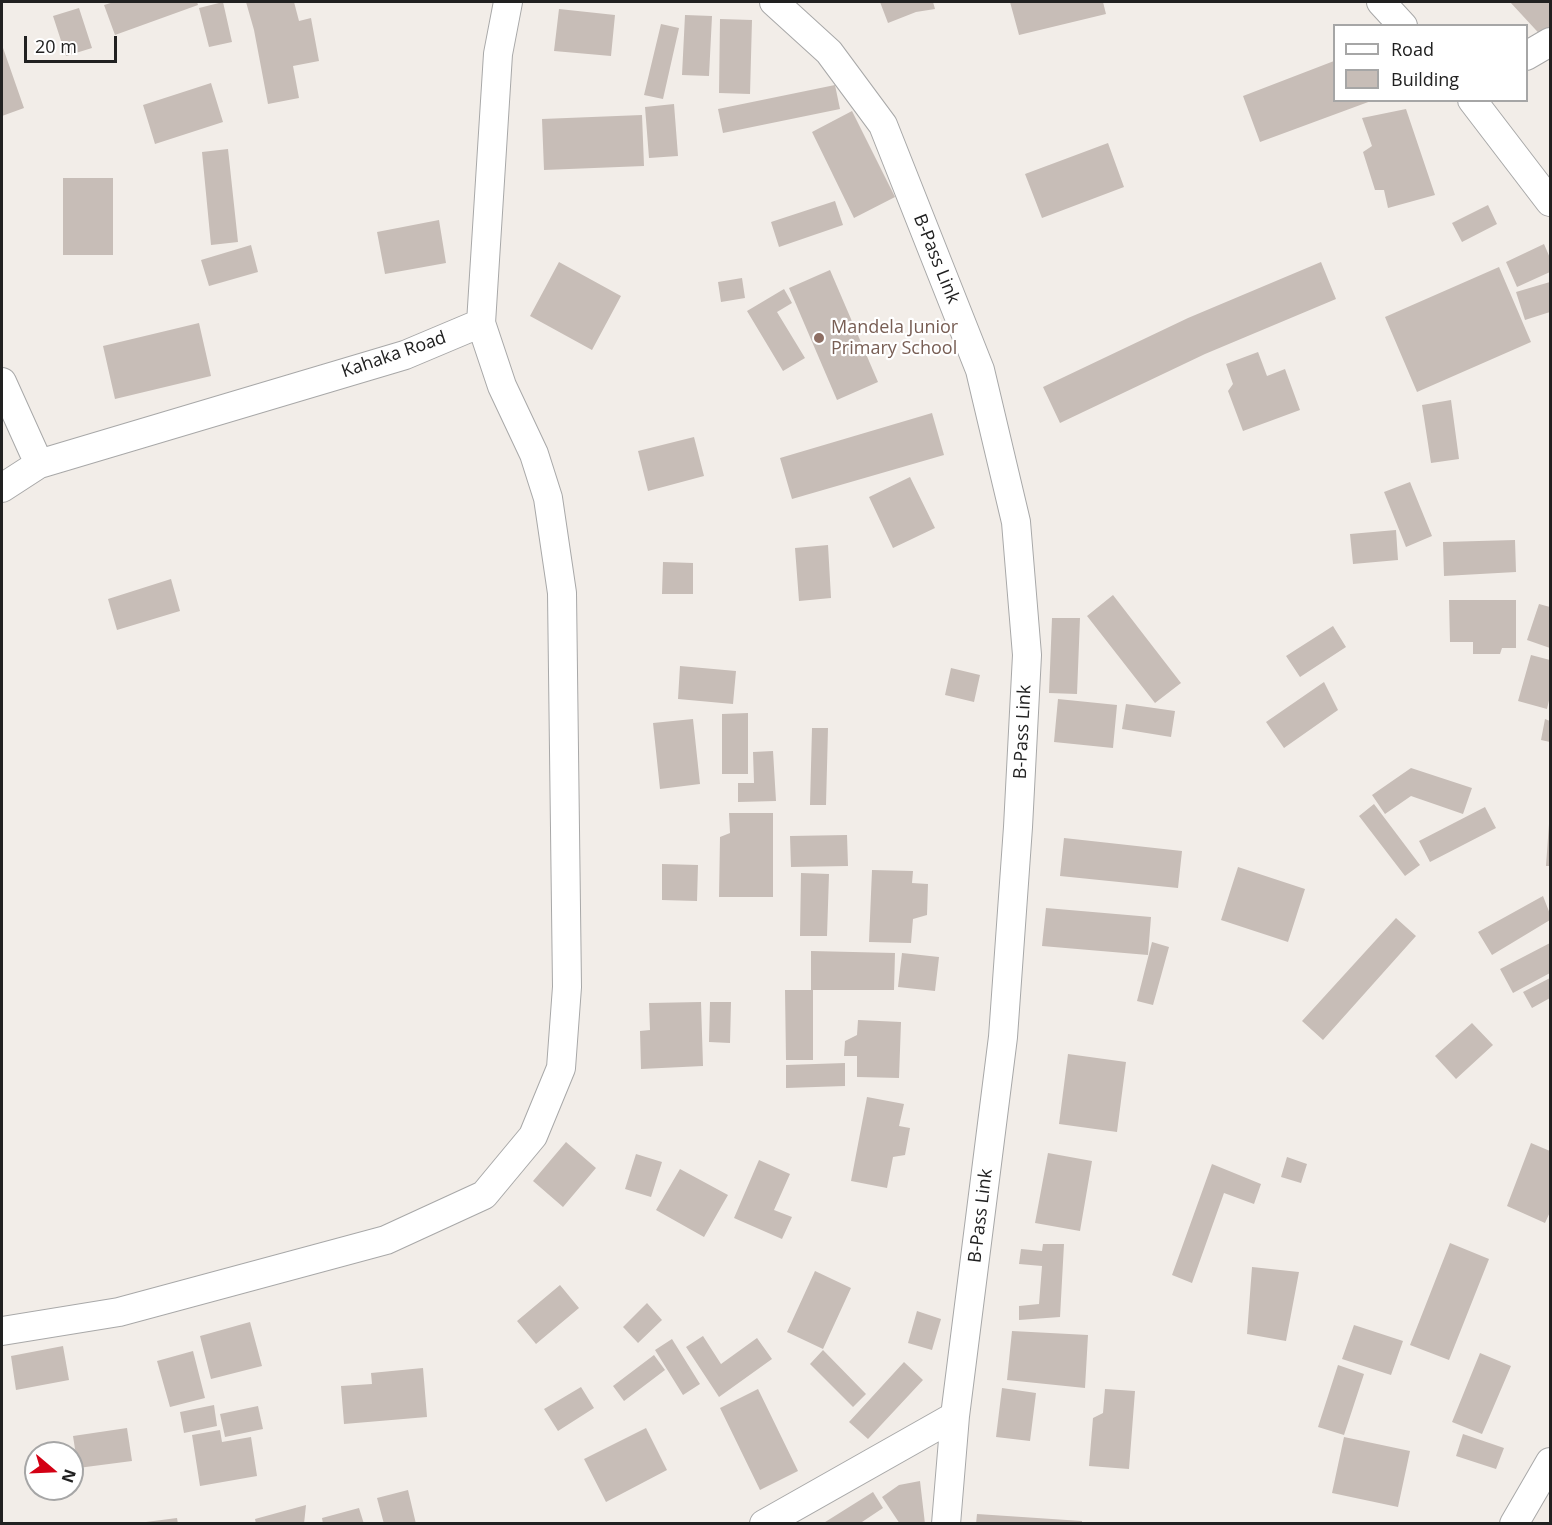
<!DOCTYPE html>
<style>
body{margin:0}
#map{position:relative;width:1552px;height:1525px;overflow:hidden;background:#f2ede8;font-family:"Open Sans",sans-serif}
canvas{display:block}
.frame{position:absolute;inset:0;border:3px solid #212121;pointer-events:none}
.legend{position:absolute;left:1333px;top:24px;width:195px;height:78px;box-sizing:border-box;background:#fff;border:2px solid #a6a6a6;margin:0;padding:8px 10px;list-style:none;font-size:18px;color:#212121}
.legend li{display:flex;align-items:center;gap:12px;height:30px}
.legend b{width:30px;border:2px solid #a6a6a6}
.north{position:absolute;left:24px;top:1441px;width:60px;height:60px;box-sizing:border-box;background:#fff;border:2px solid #a6a6a6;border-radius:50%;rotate:109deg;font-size:16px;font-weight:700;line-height:24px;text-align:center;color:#212121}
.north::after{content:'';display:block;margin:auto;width:21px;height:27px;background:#d30014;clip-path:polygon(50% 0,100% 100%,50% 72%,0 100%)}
.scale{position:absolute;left:24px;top:36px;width:93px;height:27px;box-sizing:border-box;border:3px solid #212121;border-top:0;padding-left:8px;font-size:18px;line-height:21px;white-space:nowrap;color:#212121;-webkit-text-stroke:4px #fff;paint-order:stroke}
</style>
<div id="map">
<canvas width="1552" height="1525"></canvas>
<div class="frame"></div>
<ul class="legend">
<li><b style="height:8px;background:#fff"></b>Road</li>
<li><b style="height:16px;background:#c7bdb7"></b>Building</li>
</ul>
<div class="north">N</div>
<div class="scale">20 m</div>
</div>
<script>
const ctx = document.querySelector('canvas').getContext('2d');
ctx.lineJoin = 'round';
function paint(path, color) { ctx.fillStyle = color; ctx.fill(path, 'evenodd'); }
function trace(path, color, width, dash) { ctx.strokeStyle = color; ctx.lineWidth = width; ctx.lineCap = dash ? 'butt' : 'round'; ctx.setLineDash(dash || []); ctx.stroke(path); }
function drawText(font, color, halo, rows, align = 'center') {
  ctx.font = font + ' "Open Sans",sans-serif'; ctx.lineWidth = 4.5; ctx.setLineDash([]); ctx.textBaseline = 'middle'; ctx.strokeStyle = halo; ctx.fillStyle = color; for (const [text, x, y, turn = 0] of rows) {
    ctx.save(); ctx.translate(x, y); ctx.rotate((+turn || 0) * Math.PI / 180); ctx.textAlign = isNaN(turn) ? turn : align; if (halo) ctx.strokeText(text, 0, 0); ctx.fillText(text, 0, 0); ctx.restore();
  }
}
paint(new Path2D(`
 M114 2H197L198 5 115 35 104 5Z
 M223 2 232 42 209 47 199 8Z
 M246 2H294L299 21 311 18 319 61 293 66 299 98 268 104 254 30Z
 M880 2H933L935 9 916 12 888 23Z
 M1010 2H1103L1106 14 1019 35Z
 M1510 2H1550V39L1547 42Z
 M79 8 92 48 66 56 53 16Z
 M559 9 615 15 611 56 554 51Z
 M685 15 712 16 709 76 682 75Z
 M720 19 752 20 750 94 719 93Z
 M661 24 679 28 663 99 644 95Z
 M2 45 24 108 2 116Z
 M1334 61V100L1371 101 1260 142 1243 96Z
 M211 83 223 122 155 144 143 105Z
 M835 85 840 109 723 133 718 109Z
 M674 104 678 156 649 158 645 107Z
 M1406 109 1435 195 1388 208 1384 190H1375L1363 152 1372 146 1362 118Z
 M852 111 895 197 854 218 812 132Z
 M642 115 644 166 544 170 542 119Z
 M1108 143 1124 187 1042 218 1025 174Z
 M228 149 238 242 211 245 202 152Z
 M63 178H113V255H63Z
 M835 201 843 225 779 247 771 222Z
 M1488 205 1497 224 1462 242 1452 223Z
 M439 220 446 263 385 274 377 232Z
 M1544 244 1550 258V272L1517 287 1506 262Z
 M251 245 258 272 209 286 201 260Z
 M559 262 621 296 592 350 530 316Z
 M1321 262 1336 299 1205 354 1060 423 1043 387 1188 318Z
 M1499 267 1531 342 1417 392 1385 317Z
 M830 270 878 382 837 400 789 288Z
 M742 278 745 298 721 302 718 282Z
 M1550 282V312L1525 320 1516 292Z
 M784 289 792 303 777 312 805 358 783 371 747 311Z
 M199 323 211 376 115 399 103 346Z
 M1258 352 1267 376 1285 369 1300 410 1243 431 1228 391 1233 384 1226 364Z
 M1451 400 1459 459 1431 463 1422 405Z
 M932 413 944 455 792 499 780 458Z
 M694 437 704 476 648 491 638 451Z
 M910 477 935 528 893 548 869 497Z
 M1410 482 1432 536 1406 547 1384 492Z
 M1396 530 1398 560 1353 564 1350 534Z
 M1515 540 1516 572 1444 576 1443 542Z
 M828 545 831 598 799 601 795 548Z
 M663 562 693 563V594H662Z
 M171 579 180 611 117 630 108 599Z
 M1113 595 1181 683 1155 703 1087 616Z
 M1449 600H1516V648H1502L1500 654H1473V642H1450Z
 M1539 604 1550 607V648L1527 640Z
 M1052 618H1080L1077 694 1049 693Z
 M1333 626 1346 647 1300 677 1286 656Z
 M1531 655 1550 660V696L1547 709 1518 701Z
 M680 666 736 671 733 704 678 699Z
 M951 668 980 675 974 702 945 695Z
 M1324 682 1338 710 1284 748 1266 722Z
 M1058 699 1117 705 1113 748 1054 742Z
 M1126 704 1175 711 1171 737 1122 729Z
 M748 713V774H722V714Z
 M693 719 700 784 660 789 653 723Z
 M1545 719 1550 721V742L1541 740Z
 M812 728H828L826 805H810Z
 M773 751 776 801 738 802V783H754L753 752Z
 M1411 768 1472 788 1463 814 1411 796 1385 814 1372 795Z
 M1374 804 1420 865 1405 876 1359 816Z
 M1485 807 1496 828 1430 862 1419 841Z
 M729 813H773V897H719L720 837 730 833Z
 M1549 824H1550V866H1546Z
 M847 835 848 866 791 867 790 836Z
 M1064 838 1182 851 1178 888 1060 876Z
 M662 864 698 865 697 901 662 900Z
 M1238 867 1305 889 1288 942 1221 920Z
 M872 870 913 871 912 883 928 884 927 915 913 919 911 943 869 942Z
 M801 873 829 874 827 936H800Z
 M1543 896 1550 914V920L1492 955 1478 932Z
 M1046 908 1151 917 1148 955 1042 946Z
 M1396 918 1416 936 1323 1040 1302 1021Z
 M1152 942 1169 947 1153 1005 1137 1001Z
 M1550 943V973L1513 993 1500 969Z
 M811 951 895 953 894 990H813V1060H786L785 990H811Z
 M902 953 939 957 935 991 898 987Z
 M1550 978V998L1532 1008 1523 992Z
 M701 1002 703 1066 641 1069 640 1031 650 1030 649 1003Z
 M710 1002H731L730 1043 709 1042Z
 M858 1020 901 1022 899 1078 857 1077V1056H844L845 1041 857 1035Z
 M1472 1023 1493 1045 1456 1079 1435 1056Z
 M1068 1054 1126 1062 1117 1132 1059 1124Z
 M845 1063V1086L786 1088V1065Z
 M867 1097 904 1104 899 1126 910 1128 905 1155 893 1157 887 1188 851 1181Z
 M566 1142 596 1168 563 1207 533 1181Z
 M1531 1143 1550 1151V1212L1545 1223 1507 1206Z
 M1048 1153 1092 1161 1080 1231 1035 1223Z
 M636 1154 662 1162 651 1197 625 1189Z
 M1287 1157 1307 1164 1301 1183 1281 1177Z
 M759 1160 790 1174 774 1210 792 1217 782 1239 734 1218Z
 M1212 1164 1261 1184 1254 1204 1224 1193 1192 1283 1172 1275Z
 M680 1169 728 1195 704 1237 656 1210Z
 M1450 1243 1489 1259 1449 1360 1410 1345Z
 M1043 1244H1064L1060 1317 1019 1320V1306L1039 1304 1042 1266 1019 1264 1021 1249 1042 1251Z
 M1252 1267 1299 1272 1286 1341 1247 1334Z
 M815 1271 851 1288 823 1349 787 1332Z
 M560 1285 579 1308 536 1344 517 1321Z
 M647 1303 662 1320 638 1343 623 1327Z
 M917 1311 941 1319 932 1350 908 1343Z
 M250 1322 262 1366 211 1379 200 1336Z
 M1354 1325 1403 1341 1391 1375 1342 1359Z
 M1012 1331 1088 1335 1085 1388 1007 1380Z
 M703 1336 721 1364 757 1338 772 1359 719 1397 686 1347Z
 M672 1339 700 1384 683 1395 655 1350Z
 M63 1346 69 1380 16 1390 11 1356Z
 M823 1350 866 1394 853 1407 810 1364Z
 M193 1351 205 1398 170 1407 157 1361Z
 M1480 1353 1511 1366 1482 1434 1452 1422Z
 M654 1355 665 1370 624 1401 613 1386Z
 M904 1362 923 1380 868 1439 849 1422Z
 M1338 1365 1364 1374 1344 1435 1318 1427Z
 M423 1368 427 1417 344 1424 341 1386 372 1384 371 1373Z
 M581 1387 594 1408 558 1431 544 1409Z
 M1002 1388 1036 1393 1030 1441 996 1437Z
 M758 1389 798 1471 760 1490 720 1408Z
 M1105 1389 1135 1391 1129 1469 1089 1466 1093 1418 1103 1413Z
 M214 1405 217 1426 184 1433 180 1412Z
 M258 1406 263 1429 225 1437 220 1414Z
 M127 1428 132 1461 78 1468 73 1436Z
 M646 1428 667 1470 606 1502 584 1459Z
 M220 1430 222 1442 251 1437 257 1476 200 1486 192 1435Z
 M1463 1434 1504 1448 1496 1469 1456 1456Z
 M1344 1437 1410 1451 1398 1507 1332 1493Z
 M920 1481 925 1524H900L882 1497 899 1485Z
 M408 1490 416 1524H384L377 1498Z
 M873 1492 883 1508 859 1524H822Z
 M306 1505 304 1524H256L255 1519Z
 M359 1508 364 1524H323L322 1518Z
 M977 1514 1082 1521V1524H976Z
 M177 1518 178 1524H146V1522Z`), '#c7bdb7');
const minor = new Path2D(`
 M774 2 829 52 883 125 980 370 1016 522 1027 655 1018 827 1003 1037 955 1416 946 1524
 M1381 2 1403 26
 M1526 56 1550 42
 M1472 100 1550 202
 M2 382 39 464
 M2 488 39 464 405 355 481 323 498 54 508 2
 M2 1331 119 1312 386 1240 484 1195 533 1136 561 1068 567 987 562 593 548 498 534 454 502 386 481 323
 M764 1524 955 1416
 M1514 1524 1550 1462`);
trace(minor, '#a8a8a8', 30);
trace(minor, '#fff', 28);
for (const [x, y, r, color] of [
 [819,338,6,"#8d6e63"]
]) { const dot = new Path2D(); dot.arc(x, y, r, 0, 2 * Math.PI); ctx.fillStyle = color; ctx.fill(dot); trace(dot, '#fff', 2); }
drawText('18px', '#212121', '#fff', [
 ["B-Pass Link",936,259,68],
 ["Kahaka Road",394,355,-19],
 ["B-Pass Link",1023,732,-87],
 ["B-Pass Link",981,1216,-83]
]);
drawText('18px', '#785e54', '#fff', [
 ["Mandela Junior",831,328],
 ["Primary School",831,349]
], 'left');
</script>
